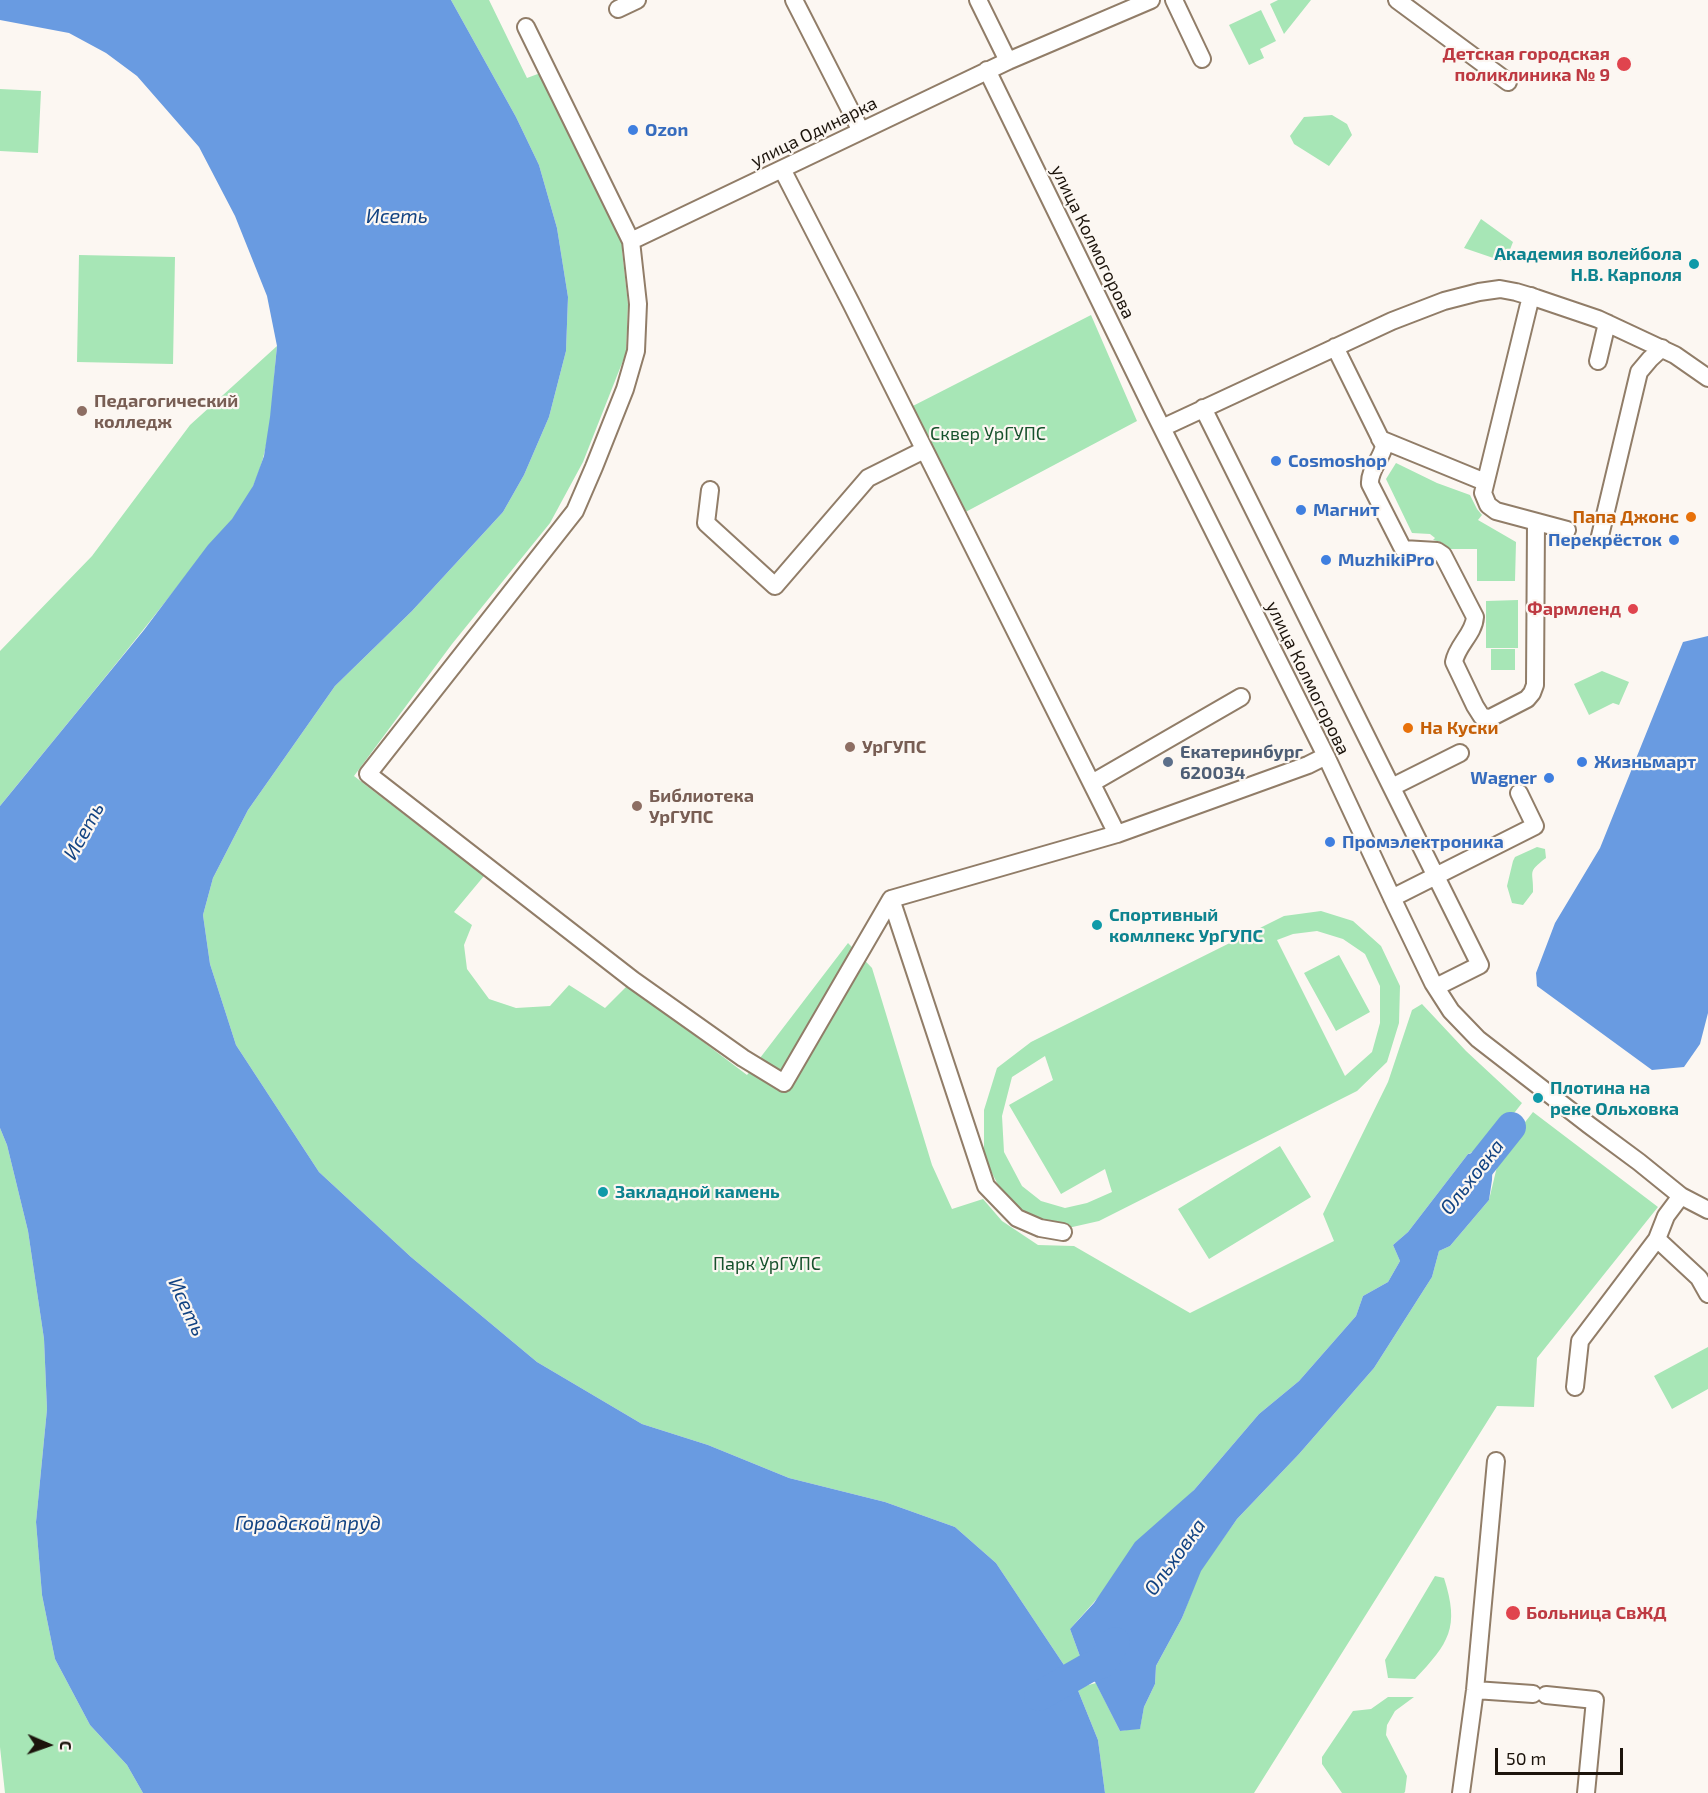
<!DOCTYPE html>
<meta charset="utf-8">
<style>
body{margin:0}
#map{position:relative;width:1708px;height:1793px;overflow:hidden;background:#fcf7f2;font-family:"Exo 2",sans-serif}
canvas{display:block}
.north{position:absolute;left:18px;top:1715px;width:60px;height:60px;-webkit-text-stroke:4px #fcf7f2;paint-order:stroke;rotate:92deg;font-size:16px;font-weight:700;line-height:24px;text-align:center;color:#1c140c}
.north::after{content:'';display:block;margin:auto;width:21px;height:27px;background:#1c140c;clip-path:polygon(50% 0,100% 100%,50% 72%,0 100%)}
.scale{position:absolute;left:1495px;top:1748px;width:128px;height:27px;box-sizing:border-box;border:3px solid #1c140c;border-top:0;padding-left:8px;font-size:18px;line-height:21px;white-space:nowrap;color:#1c140c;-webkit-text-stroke:4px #fcf7f2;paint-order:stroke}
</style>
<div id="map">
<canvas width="1708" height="1793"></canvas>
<div class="north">С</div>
<div class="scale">50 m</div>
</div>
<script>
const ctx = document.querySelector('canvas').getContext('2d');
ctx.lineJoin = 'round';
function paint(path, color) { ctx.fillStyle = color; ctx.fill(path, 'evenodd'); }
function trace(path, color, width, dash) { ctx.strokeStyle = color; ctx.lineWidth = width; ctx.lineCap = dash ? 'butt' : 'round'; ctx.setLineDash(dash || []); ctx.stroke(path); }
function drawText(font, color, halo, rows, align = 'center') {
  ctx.font = font + ' "Exo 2",sans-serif'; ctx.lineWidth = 4.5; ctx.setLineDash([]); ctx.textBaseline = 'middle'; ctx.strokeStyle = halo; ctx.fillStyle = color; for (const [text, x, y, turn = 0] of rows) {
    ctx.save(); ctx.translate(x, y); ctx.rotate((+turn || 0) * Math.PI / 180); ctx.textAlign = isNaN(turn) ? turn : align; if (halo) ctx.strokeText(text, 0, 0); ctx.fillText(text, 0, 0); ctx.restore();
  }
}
paint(new Path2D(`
 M451 0H489L527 78 543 72 628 240 622 250 628 304 626 353 583 462 550 523 452 644 354 776 484 876 454 912 472 925 464 945 467 969 489 999 516 1008 550 1006 569 985 605 1008 628 985 747 1075 848 943 872 968 932 1165 952 1209 983 1199 1002 1221 1038 1245 1074 1246 1190 1313 1334 1241 1323 1214 1388 1082 1412 1010 1422 1004 1466 1051 1522 1103 1490 1144 1468 1154 1408 1232 1393 1245 1400 1261 1388 1282 1363 1296 1356 1316 1299 1381 1259 1414 1194 1490 1070 1629 1081 1659 1077 1664 1064 1665 996 1563 955 1527 885 1502 789 1478 708 1445 642 1424 537 1362 411 1257 319 1172 236 1045 210 964 203 915 213 878 248 810 335 686 412 611 503 512 524 475 549 417 566 351 568 297 557 228 539 165 516 117Z
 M1278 0H1311L1284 34 1270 4Z
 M1261 10 1276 41 1260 49 1264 58 1249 65 1229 25Z
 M0 89 41 91 38 153 0 151Z
 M1332 115 1347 124 1352 135 1329 166 1294 144 1290 136 1304 117Z
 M1481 219 1513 242 1505 262 1464 248Z
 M79 255 175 257 173 364 77 362Z
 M1091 315 1137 421 958 516 905 410Z
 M277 346C272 391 273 442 254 484 241 515 214 539 194 565 131 647 65 726 0 806V651L92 556 190 425Z
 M1396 463 1437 483 1470 495 1477 509 1482 515 1478 520 1516 542 1515 581H1477V549H1450L1441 542 1433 540 1435 538 1430 534 1412 533 1386 479Z
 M1518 600V648H1486V601Z
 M1491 649H1515V670H1491Z
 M1602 671 1629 682 1619 705 1613 703 1589 715 1574 684Z
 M1537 847 1545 849 1546 858C1526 873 1534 871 1533 892L1523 905 1512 903 1507 886 1513 861 1515 857Z
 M1321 911 1353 921 1381 946 1400 986 1399 1023 1387 1062 1357 1091 1099 1221 1068 1228 1029 1216 1005 1199 984 1157V1110L997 1068 1031 1042 1284 916ZM1317 931 1343 939 1365 954 1380 986V1023L1372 1052 1345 1076 1277 940 1293 934ZM1045 1056 1053 1080 1009 1105 1061 1194 1105 1169 1112 1192 1087 1203 1065 1208 1041 1201 1022 1186 1004 1152 1002 1116 1012 1077Z
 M1339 955 1370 1012 1336 1031 1304 973Z
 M1533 1112 1658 1207 1537 1358 1534 1407 1497 1406 1254 1793H1105L1098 1740 1077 1688 1096 1683 1120 1731 1140 1728 1144 1707 1155 1684 1156 1666 1182 1618 1200 1571 1237 1519 1299 1454 1374 1368 1432 1277 1439 1251 1450 1246 1489 1200 1500 1154Z
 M0 1128 7 1145 28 1231 44 1339 47 1409 36 1522 42 1595 55 1659 90 1725 127 1765 143 1793H5L0 1747Z
 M1280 1146 1311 1197 1209 1259 1178 1209Z
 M1708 1347V1389L1672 1409 1654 1376Z
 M1435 1576 1444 1578C1460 1628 1449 1643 1415 1679L1388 1678 1385 1660Z
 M1388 1697H1414L1395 1711 1387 1725 1386 1735 1407 1776 1405 1792 1404 1793H1342L1322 1764V1757L1353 1711 1371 1709Z`), '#a7e6b6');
paint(new Path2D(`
 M0 0H451L516 117 539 165 557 228 568 297 566 351 549 417 524 475 503 512 412 611 335 686 248 810 213 878 203 915 210 964 236 1045 319 1172 411 1257 537 1362 642 1424 708 1445 789 1478 885 1502 955 1527 996 1563 1064 1665 1075 1676 1077 1688 1098 1740 1105 1793H143L127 1765 90 1725 55 1659 42 1595 36 1522 47 1409 44 1339 28 1231 7 1145 0 1128V806L144 630 208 545 232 519 253 486 264 456 270 417 277 346 267 296 235 216 199 147 137 76 106 53 69 33 0 20Z
 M1708 636V1013L1700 1044 1684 1067 1652 1070 1537 986 1536 973 1555 923 1600 848 1683 642Z
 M1493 1149 1492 1180 1489 1200 1450 1246 1439 1251 1432 1277 1374 1368 1299 1454 1237 1519 1201 1571 1182 1618 1156 1666 1155 1684 1144 1707 1140 1729 1120 1731 1088 1668 1081 1659 1070 1629 1094 1603 1135 1542 1194 1490 1259 1414 1299 1381 1356 1316 1363 1296 1388 1282 1400 1261 1393 1245 1408 1232 1468 1154Z`), '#699be1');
trace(new Path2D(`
 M1468 1181 1511 1127
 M1039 1696 1088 1668 1102 1663 1115 1642`), '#699be1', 30);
const minor = new Path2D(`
 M794 0 861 131
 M978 0 1008 61
 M1174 0 1202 59
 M1397 0 1508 82
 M618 9 637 0
 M526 27 631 241
 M987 70 1154 412 1326 756 1395 904 1433 983 1451 1011 1478 1039 1589 1125 1639 1162 1681 1196 1708 1210
 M782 169 851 303 1117 834
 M1531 296 1483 493 1488 505 1496 511 1567 530
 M1335 347 1384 446C1381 460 1369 470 1370 484L1403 549 1437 551 1443 555 1475 617C1474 634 1457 645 1454 662L1475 706 1482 717 1490 718 1527 699 1532 693 1535 685 1536 522
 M1598 361 1607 323
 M1203 408 1480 965 1436 987
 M1162 428 1392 321 1444 301 1479 292 1500 289 1516 292 1536 298 1598 319 1675 355 1708 378
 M1380 439 1485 482
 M710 490 706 523 775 586 868 478 924 450
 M1600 536 1639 372 1650 359 1662 348
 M1092 783 1241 697
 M1392 787 1460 753
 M1392 898 1535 826 1519 793
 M891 899 784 1083 743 1058 633 980 368 774 575 511 594 467 625 389 636 351 638 304 631 241 1008 61 1151 0
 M1063 1232 1040 1228 1017 1218 986 1186 891 899 1117 834 1308 765 1326 756
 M1657 1239 1699 1278 1708 1294
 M1575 1387 1580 1341 1657 1239 1666 1216 1681 1196
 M1475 1690 1533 1694
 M1546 1695 1595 1700 1586 1793
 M1461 1793 1475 1690 1496 1461`);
trace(minor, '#917d68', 20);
trace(minor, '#fff', 16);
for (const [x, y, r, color] of [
 [1624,64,8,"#e0444e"],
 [633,130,6,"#3f7fe0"],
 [1694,264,6,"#0f9aa8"],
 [82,411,6,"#8d6e63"],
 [1276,461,6,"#3f7fe0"],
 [1301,510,6,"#3f7fe0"],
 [1691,517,6,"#e8710a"],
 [1674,540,6,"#3f7fe0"],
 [1326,560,6,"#3f7fe0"],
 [1633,609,6,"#e0444e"],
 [1408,728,6,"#e8710a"],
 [850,747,6,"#8d6e63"],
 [1168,762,6,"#5c6f8a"],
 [1582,762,6,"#3f7fe0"],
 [1549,778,6,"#3f7fe0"],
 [637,806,6,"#8d6e63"],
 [1330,842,6,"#3f7fe0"],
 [1097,925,6,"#0f9aa8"],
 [1538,1098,6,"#0f9aa8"],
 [603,1192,6,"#0f9aa8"],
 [1513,1613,8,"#e0444e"]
]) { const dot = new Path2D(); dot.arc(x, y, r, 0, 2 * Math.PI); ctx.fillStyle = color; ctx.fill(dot); trace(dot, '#fcf7f2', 2); }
drawText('bold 18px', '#be3a42', '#fcf7f2', [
 ["Детская городская",1610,54],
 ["поликлиника № 9",1610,75],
 ["Фармленд",1621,609],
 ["Больница СвЖД",1526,1613,"left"]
], 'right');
drawText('bold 18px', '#366cbe', '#fcf7f2', [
 ["Ozon",645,130],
 ["Cosmoshop",1288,461],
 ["Магнит",1313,510],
 ["Перекрёсток",1662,540,"right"],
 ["MuzhikiPro",1338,560],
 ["Жизньмарт",1594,762],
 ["Wagner",1537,778,"right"],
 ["Промэлектроника",1342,842]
], 'left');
drawText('18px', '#1c140c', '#fcf7f2', [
 ["улица Одинарка",814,132,-26],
 ["улица Колмогорова",1093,242,64],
 ["улица Колмогорова",1308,678,64]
]);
drawText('bold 18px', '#0d838f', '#fcf7f2', [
 ["Академия волейбола",1682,254,"right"],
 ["Н.В. Карполя",1682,275,"right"],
 ["Спортивный",1109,915],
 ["комлпекс УрГУПС",1109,936],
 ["Плотина на",1550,1088],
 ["реке Ольховка",1550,1109],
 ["Закладной камень",615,1192]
], 'left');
drawText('bold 18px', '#785e54', '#fcf7f2', [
 ["Педагогический",94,401],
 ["колледж",94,422],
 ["УрГУПС",862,747],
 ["Библиотека",649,796],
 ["УрГУПС",649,817]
], 'left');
drawText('18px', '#17522c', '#fcf7f2', [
 ["Сквер УрГУПС",988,434],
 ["Парк УрГУПС",767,1264]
]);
drawText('bold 18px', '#c56008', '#fcf7f2', [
 ["Папа Джонс",1679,517],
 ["На Куски",1420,728,"left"]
], 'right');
drawText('bold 18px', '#4e5e75', '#fcf7f2', [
 ["Екатеринбург",1180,752],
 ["620034",1180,773]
], 'left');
drawText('italic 20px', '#124382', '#fcf7f2', [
 ["Исеть",397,216],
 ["Исеть",84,831,-61],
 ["Ольховка",1472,1177,-52],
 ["Исеть",187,1307,65],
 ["Городской пруд",308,1523],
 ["Ольховка",1175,1557,-54]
]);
</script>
